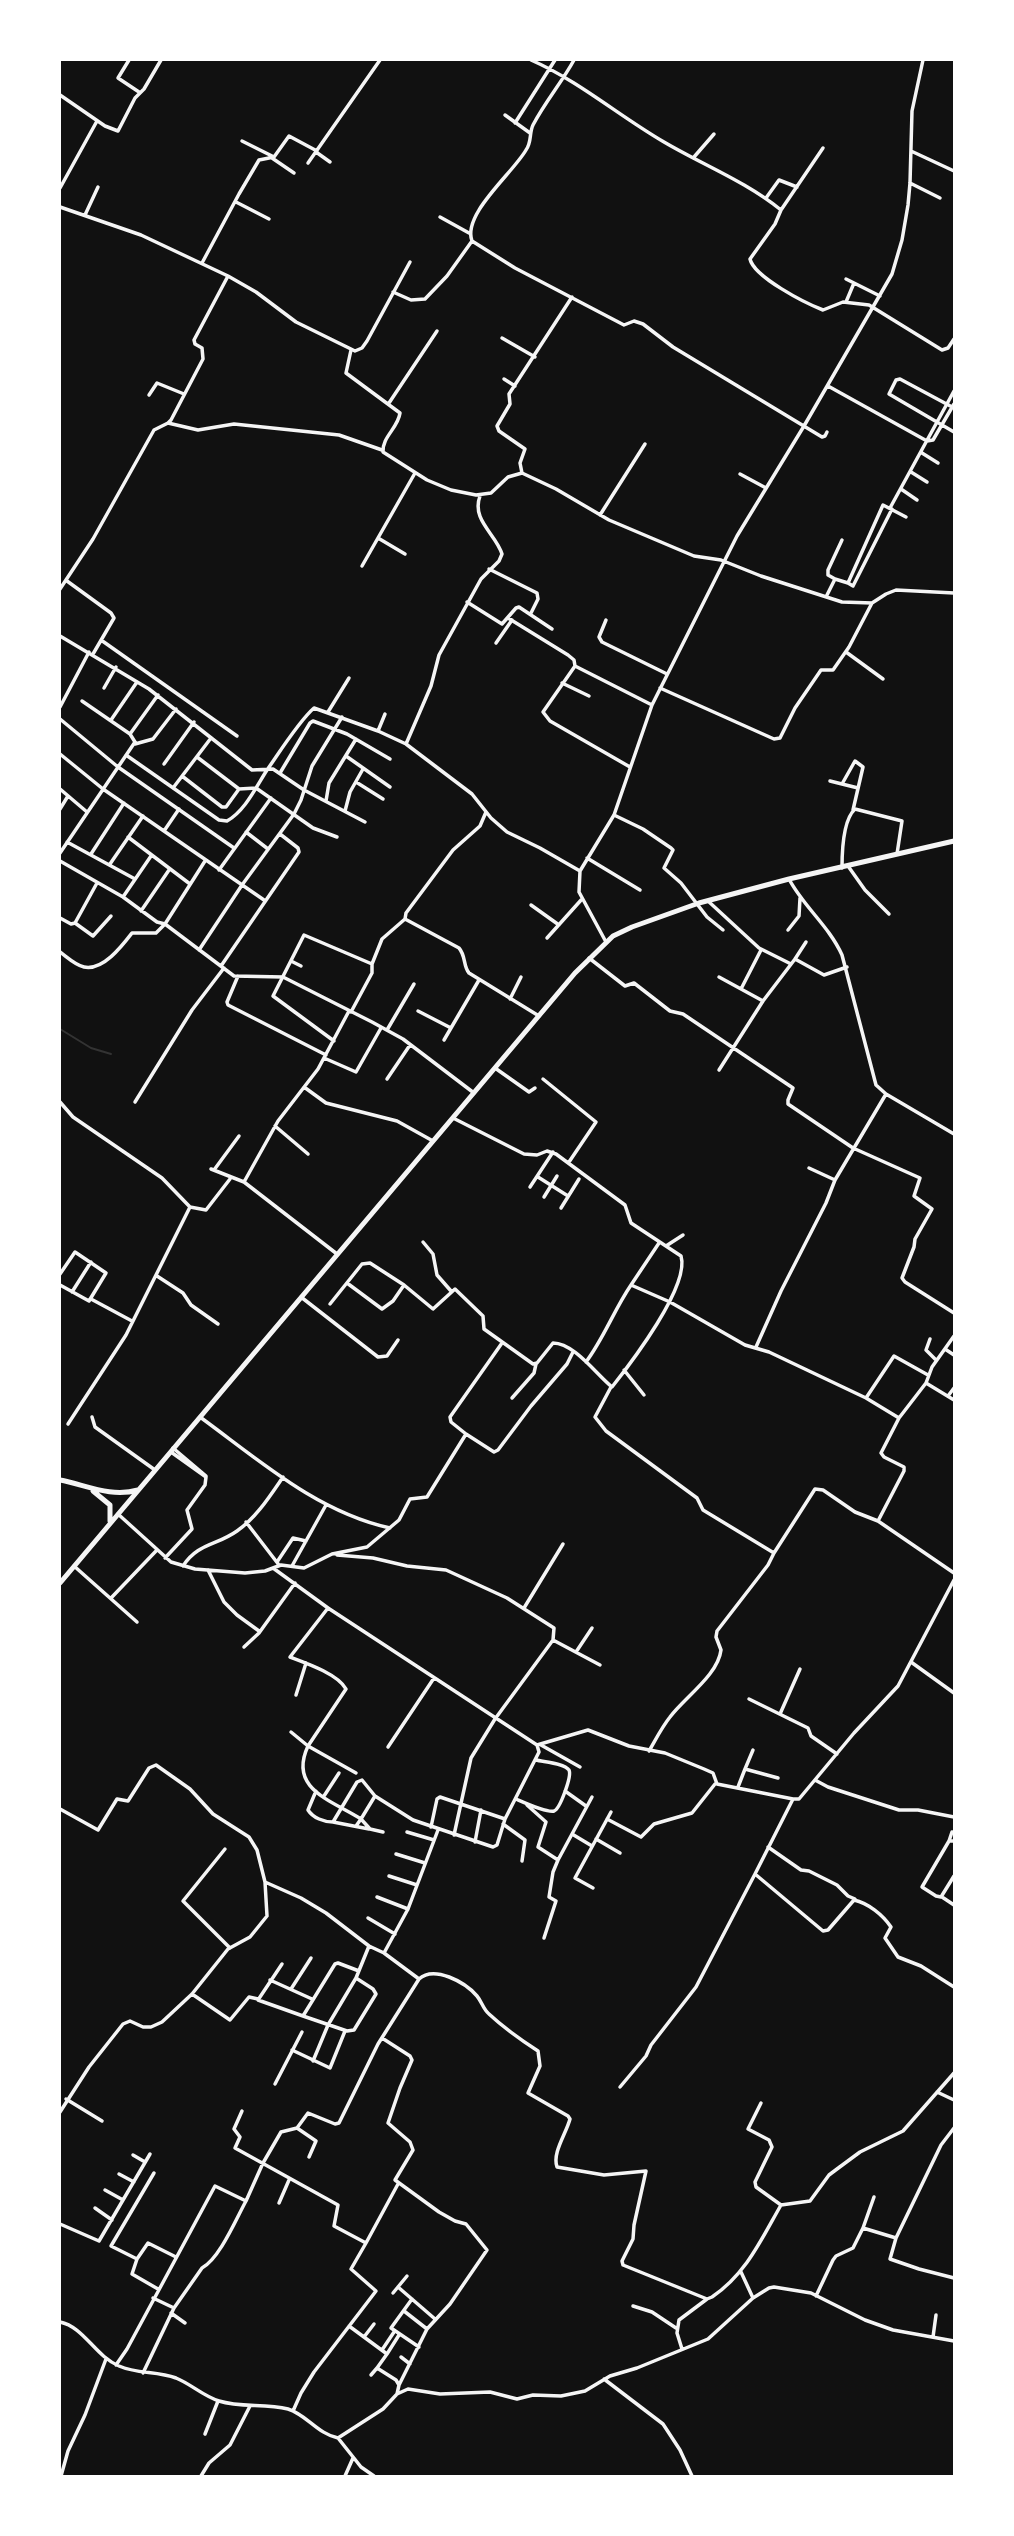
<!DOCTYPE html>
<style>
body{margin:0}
#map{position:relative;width:1014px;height:2536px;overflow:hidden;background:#111;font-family:"Noto Sans",sans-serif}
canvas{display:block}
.frame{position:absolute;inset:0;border:61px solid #fff;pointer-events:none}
</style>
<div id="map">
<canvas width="1014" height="2536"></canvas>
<div class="frame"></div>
</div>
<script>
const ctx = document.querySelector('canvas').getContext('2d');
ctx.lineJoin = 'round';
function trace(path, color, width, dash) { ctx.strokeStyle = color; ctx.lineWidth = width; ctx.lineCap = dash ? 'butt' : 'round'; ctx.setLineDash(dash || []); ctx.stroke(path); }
trace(new Path2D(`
 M60 1029 91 1048 111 1054`), '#333', 2);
trace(new Path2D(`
 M129 60 118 78 139 92
 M531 60C579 81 619 116 664 142 703 165 745 181 781 210L775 224 750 259C754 277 805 303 823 310L843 302 869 305 942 350 948 348 954 339
 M574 60C562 82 545 102 533 125 529 133 532 142 526 150 513 173 462 214 472 241L515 268 624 325 634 321 643 324 673 347 822 437 825 436 827 432
 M60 95 105 126 118 131 135 98 144 89 161 60
 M505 115 530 133
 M515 123 555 60
 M242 141 274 157
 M911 151 954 171
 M316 152 330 162
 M694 157 714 134
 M272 158 294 173
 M308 163 380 60
 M910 183 940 198
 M60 188 97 121
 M766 198 779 180 797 187
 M236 202 269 219
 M60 207 141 235 228 276 256 292 296 322 355 351 362 348 367 341 410 262
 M781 210 823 148
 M85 215 98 187
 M440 217 469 233
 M202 263 239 194 259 160 274 157 289 136 317 151
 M846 279 880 296
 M393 292 411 300 425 299 447 276 472 241
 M846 302 854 283
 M502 338 535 357
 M351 350 346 373 400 413C398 428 382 437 383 452L427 480 451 490 476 495 491 493 508 477 522 473 556 489 609 520 694 556 721 560 761 576 842 602 872 603
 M504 379 515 386
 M828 386 927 441
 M149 395 157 383 184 394
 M389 403 437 331
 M954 408 900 379 896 380 889 394 954 432
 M168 423 198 430 234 424 339 435 382 450
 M927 441 933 440 954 404
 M922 453 938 463
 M911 472 927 482
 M522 473 520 463 525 449 499 431 497 426 510 404 509 394 572 297
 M740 474 766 488
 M901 489 917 500
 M480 496C471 520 496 534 502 554L499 561 481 579 439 655 431 686 406 744 472 794 491 818 507 832 540 848 580 871
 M890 508 954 391
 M600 515 645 444
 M378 538 405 554
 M362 566 415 473
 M489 569 537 593 538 599 531 613
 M835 579 828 575V570L842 540
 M67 581 111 613 114 618 93 654
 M848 583 853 586 892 509
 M60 589 93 539 154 430 168 423 171 420 203 359 202 348 195 344 194 340 228 276
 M826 597 835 579 848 583 883 505 906 517
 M467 602 502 624 516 608 519 607 552 629
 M508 618 568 655 574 660 575 666
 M606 620 599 637 602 642 667 674
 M60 636 149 689 252 770 273 769 304 790 365 822
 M101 640 237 736
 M496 643 512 620
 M846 652 883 679
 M562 683 589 696
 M104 688 116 667
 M660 688 774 739 780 738 795 708 821 670H833L849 647 872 603 886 594 896 590 954 593
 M60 707 89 652
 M328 712 349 678
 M60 719 118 767 234 848
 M111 720 137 682
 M378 731 406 744
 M130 734 158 695
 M135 744 153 739 176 709
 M60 754 103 789 264 900
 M126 755 219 820 227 821C245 811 256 787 267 770 279 753 299 721 314 708L378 731 385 714
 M346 756 390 787
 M197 757 239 789 256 788 313 828 337 837
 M164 764 194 722
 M630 767 550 721 543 712 575 666 652 705
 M280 773 310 723 313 721 347 734 390 759
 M182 776 222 807H226L239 789
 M830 781 858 788
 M356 782 383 799
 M842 784 855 761 863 767 853 810
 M173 788 211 738
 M60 789 87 812
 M326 801 329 783 356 739
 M60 809 68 796
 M345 811 350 792 363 769
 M486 812 480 826 453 850 406 913 405 919 459 948C466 956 463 966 469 973L539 1016
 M614 815 643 829 671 848 673 850 664 868 681 883 707 917 723 930
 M164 831 179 809
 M246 832 268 849
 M128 837 190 884
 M67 842 135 879
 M60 853 135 742 130 734 82 701
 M91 854 124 803
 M587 858 640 890
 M60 861 123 897 157 922 165 924 234 976 283 977 372 1022 403 1039 474 1093
 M110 864 143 816
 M848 866 865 890 889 914
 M842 868C842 851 843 820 855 809L902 821 897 854
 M219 870 271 798
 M789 879C803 906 829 926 842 955L876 1085 886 1094 954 1134
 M123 897 151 856
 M708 901 759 948 791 964
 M531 905 559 925
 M141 911 169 870
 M60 918 71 924 75 923 97 883
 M75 923 93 936 111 916
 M788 930 799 916 800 898
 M547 938 582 899
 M606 942 579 892 580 871 614 815 652 705 737 536 804 426 892 274 902 240 908 205 910 183 912 111 923 60
 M199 950 242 885 294 814 301 800 312 766 342 717
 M60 952C67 957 75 965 84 967 103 971 122 946 132 933H156L165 924 205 861
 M589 958 625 986 634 983 670 1011 683 1014 793 1088 788 1100V1104L853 1148 920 1178 914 1196 932 1209 915 1239 914 1247 902 1278 905 1282 954 1313
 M795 959 806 942
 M291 961 301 966
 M372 964 382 939 405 919
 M221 966 299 852 298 848 280 834
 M238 976 227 1002 228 1005 326 1055
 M719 977 763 1001
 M741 989 761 950
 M510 999 521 977
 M418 1011 451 1028
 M387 1030 414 984
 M444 1040 479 980
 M334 1041 273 996 304 935 372 964V973L351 1012
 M324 1058 356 1072 381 1028
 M495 1068 529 1092 535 1088
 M719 1070 763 1001 795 959 824 975 847 967
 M387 1079 410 1045
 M543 1079 596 1122 569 1162
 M304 1087 326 1103 397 1121 433 1141
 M60 1102 73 1117 162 1178 190 1207 126 1335 68 1424
 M135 1102 192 1010 224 968
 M275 1126 308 1154
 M809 1168 835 1180
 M211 1169 244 1182 337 1254
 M214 1170 239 1136
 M538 1177 568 1196
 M244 1182 278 1121 318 1069 349 1011
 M530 1187 553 1152
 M544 1197 557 1176
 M190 1207 206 1210 230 1179
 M561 1208 579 1179
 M423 1242 433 1254 437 1275 451 1291
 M666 1246 683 1235
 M60 1274 75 1252 106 1273 89 1301 60 1285
 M157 1276 183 1293 191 1305 218 1324
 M347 1283 382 1309 393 1301 404 1285
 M631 1285 659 1243
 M72 1292 91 1262
 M301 1297 378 1357 387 1356 398 1340
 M91 1299 132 1321
 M330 1304 362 1264 370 1263 404 1285 433 1309 455 1289 483 1316 484 1329 533 1364 537 1363 553 1343C574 1343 596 1374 612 1387 631 1363 690 1286 681 1256L631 1223 625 1205 556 1154 547 1151 537 1155 524 1154 453 1118
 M930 1339 926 1350 936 1360
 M756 1347 781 1291 826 1203 835 1180 886 1094
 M945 1349 954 1355
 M586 1362C604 1338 614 1310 631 1285L670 1302 745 1345 769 1352 866 1398 899 1418 926 1383 954 1400
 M624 1370 644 1395
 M926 1383 932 1367 954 1336
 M611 1387 595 1417 606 1431 697 1498 703 1510 774 1553 768 1565 717 1631 716 1637 721 1650C718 1675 685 1697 670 1717 662 1727 656 1739 649 1751
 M948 1396 954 1388
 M512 1398 534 1373 536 1364
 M866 1398 894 1356 928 1375
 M92 1417 95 1427 155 1470
 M200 1417C259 1460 317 1512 390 1528
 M899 1418 881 1453 884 1457 904 1467V1471L878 1521 954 1573
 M466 1434 494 1452 498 1450 531 1406 567 1364 573 1352
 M173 1448 206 1476
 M171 1452 206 1477
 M118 1514 171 1562 195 1569 245 1573 265 1571 281 1565 304 1568 332 1554 367 1547 399 1520 410 1499 427 1497 466 1434 451 1422 450 1417 502 1343
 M246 1522 279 1565
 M774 1553 815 1489 823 1490 855 1512 878 1521
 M337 1555 373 1558 407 1566 446 1570 507 1598 554 1628 553 1640 495 1719 471 1758 454 1835
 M165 1558 192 1529 187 1510 205 1485 206 1477
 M277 1562 293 1538 306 1541
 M74 1566 137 1622
 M183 1566C198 1543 216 1546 237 1531 256 1518 270 1496 283 1477
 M292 1566 326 1505
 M273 1568 328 1608 537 1745 539 1752 505 1819 497 1845 493 1847 413 1820 375 1796 362 1780 357 1782 333 1822C324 1822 313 1818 308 1810L316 1791
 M208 1570 224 1602 237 1615 259 1631
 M112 1597 156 1551
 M328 1608 290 1657C306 1663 338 1674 346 1689L308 1746C288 1789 331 1800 361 1819L356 1826
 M524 1608 563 1544
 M553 1640 600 1665
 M244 1647 259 1633 295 1583
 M576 1652 592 1628
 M911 1662 954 1693
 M296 1695 306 1663
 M749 1699 808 1728 811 1736 837 1754
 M780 1714 800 1669
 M291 1732 308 1746 356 1773
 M537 1745 588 1730 629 1746 665 1753 704 1769 713 1773 717 1784 793 1799H799L854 1733 898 1686 954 1580
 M541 1745 580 1767
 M388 1747 434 1678
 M745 1769 753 1750
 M815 1780 828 1787 899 1810H918L954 1817
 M738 1787 745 1769 778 1778
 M565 1791 586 1806
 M324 1796 339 1773
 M375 1796 361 1819 370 1829 383 1832
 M516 1799C523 1802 547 1813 554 1811 560 1809 572 1776 569 1770 564 1763 544 1762 536 1760
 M793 1799 755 1874 823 1931 828 1930 854 1900C868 1903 883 1915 891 1927L885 1938 898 1957 921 1966 954 1987
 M527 1805 546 1822 538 1847 558 1860
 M60 1809 98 1830 117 1799 128 1801 149 1768 156 1765 190 1789 213 1814 249 1837 257 1850 265 1882 301 1898 326 1913 369 1946
 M607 1819 641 1837 654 1824 692 1813 715 1784
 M333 1822 369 1829
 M503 1824 525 1840 522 1861
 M431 1827 437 1799 440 1797 505 1819
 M438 1830 408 1909 384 1953 419 1979C434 1965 465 1982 477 1996 482 2002 483 2009 489 2014 504 2028 521 2040 538 2051L540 2066 528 2093 568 2116 570 2119C566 2134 552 2153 557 2167L604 2175 646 2171 634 2225 633 2239 622 2261 623 2265 707 2299 712 2297C746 2274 761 2240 781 2205L810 2201 829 2175 837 2169 860 2152 903 2131 954 2073
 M407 1832 434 1840
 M572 1834 592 1846
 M596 1839 620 1853
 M949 1841 952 1832
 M954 1841H949L922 1887 936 1896 941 1897 954 1876
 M475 1842 481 1810
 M768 1847 801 1870 809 1871 837 1885 848 1896 855 1899
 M225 1849 183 1901 230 1948
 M396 1854 425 1863
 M389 1876 417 1885
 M593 1888 575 1878 611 1812
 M377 1897 408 1909
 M942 1897 954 1905
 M368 1918 395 1934
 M544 1938 556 1901 549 1897 553 1872 558 1860 592 1797
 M282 1964 258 2000 303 2016 335 1964 338 1963 359 1971
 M270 1980 312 1999
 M291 1989 311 1958
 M192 1994 230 2020 249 1997 258 1999
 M303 2016 347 2031 354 2030 376 1994 373 1989 356 1978
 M382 2038 410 2056 412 2060 400 2088 388 2123 410 2142 413 2150 395 2180 439 2212 455 2221 466 2224 487 2250 450 2304 427 2329 399 2385
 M292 2050 330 2068 345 2031
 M313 2061 328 2025 356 1978 369 1946 384 1953
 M275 2084 302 2032
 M620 2087 646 2056 651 2045 696 1987 755 1874
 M937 2092 954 2100
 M66 2099 102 2121
 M761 2103 748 2129 769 2140 772 2147 755 2182 756 2187 781 2205
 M242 2111 234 2129 240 2137 235 2148 338 2205 334 2226 366 2243 351 2269 376 2291 314 2372 301 2393 293 2411
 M60 2112 89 2067 123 2024 130 2021 143 2027H151L162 2022 192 1994 228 1949 250 1937 267 1916 265 1882
 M297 2128 316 2141 309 2157
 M133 2155 145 2162
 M154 2173 111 2246 137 2259 148 2243 176 2257
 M119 2174 134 2182
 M105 2190 123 2200
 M279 2203 289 2180
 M95 2208 112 2220
 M60 2224 99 2241 150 2154
 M863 2228 874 2197
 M896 2238 890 2259 919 2269 954 2278
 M366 2243 398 2184
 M137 2259 132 2274 158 2289
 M741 2272 753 2298
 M398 2287 435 2319
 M393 2293 407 2276
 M816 2296 833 2260 836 2256 853 2248 863 2228 896 2238 941 2145 954 2128
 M153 2298 174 2308 202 2268C220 2258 236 2219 246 2201
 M412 2299 391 2328 419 2347
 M633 2306 652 2312 676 2328
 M404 2311 427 2329
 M171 2313 185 2323
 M60 2322C84 2327 95 2356 119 2366 137 2374 157 2371 176 2378 191 2384 203 2396 219 2401 241 2408 265 2403 288 2409 307 2415 318 2434 338 2438L383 2409 397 2394 408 2389 440 2394 490 2392 517 2399 533 2395 561 2396 585 2391 610 2376 637 2368 708 2339 753 2298 769 2288 774 2287 811 2293 865 2320 893 2330 954 2341
 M349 2326 387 2354 377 2368
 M364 2337 374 2324
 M933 2337 936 2315
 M682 2349 677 2333 679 2320 707 2299
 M382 2350 394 2332
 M387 2354 399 2335
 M401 2357 410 2364
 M116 2365 127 2349 215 2186 246 2201 263 2163 281 2132 297 2128 308 2113 335 2124 339 2123 378 2044 419 1979
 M143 2373 174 2308
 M371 2375 377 2368 396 2380 399 2385 397 2394
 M604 2379 663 2424 680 2450 692 2476
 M205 2434 218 2401
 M338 2438 361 2467 374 2476
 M61 2476 68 2451 85 2415 106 2359
 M201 2476 209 2463 230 2445 250 2406
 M345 2476 353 2458`), '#f5f5f5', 3.5);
trace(new Path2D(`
 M60 1480C86 1485 111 1498 138 1490
 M93 1491 110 1505V1521
 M60 1583 575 973 613 936 632 927 699 903 789 879 954 841`), '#f5f5f5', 5);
</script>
